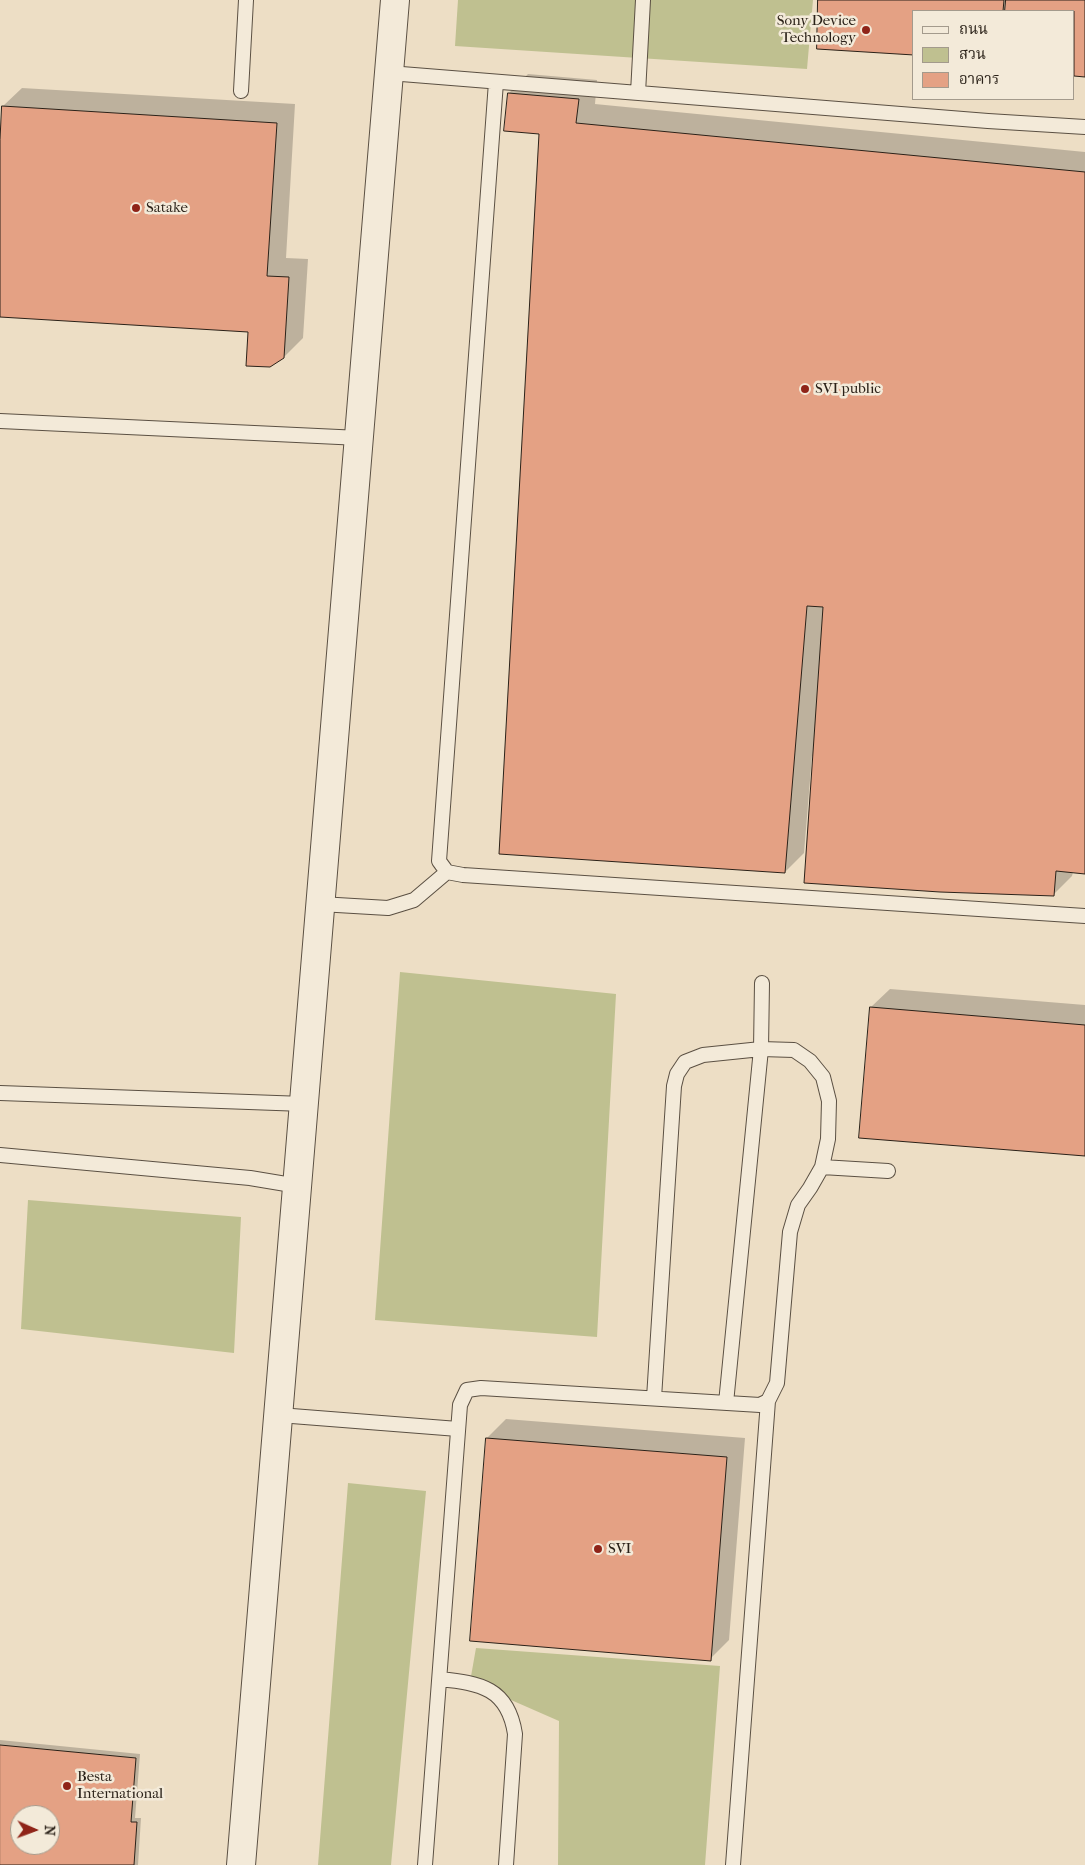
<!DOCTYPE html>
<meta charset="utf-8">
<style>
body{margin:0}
#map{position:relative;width:1085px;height:1865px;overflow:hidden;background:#eddec5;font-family:"IM FELL French Canon","Noto Serif Thai",serif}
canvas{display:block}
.legend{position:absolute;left:912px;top:10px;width:162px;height:90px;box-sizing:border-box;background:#f3ead9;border:1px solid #a39a8c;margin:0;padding:6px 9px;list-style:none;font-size:15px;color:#2a2118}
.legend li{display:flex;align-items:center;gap:10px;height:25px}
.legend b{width:25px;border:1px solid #a39a8c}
.north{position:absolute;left:10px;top:1805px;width:50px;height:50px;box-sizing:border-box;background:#f3ead9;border:1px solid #a39a8c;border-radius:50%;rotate:92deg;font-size:14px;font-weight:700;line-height:20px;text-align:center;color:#2a2118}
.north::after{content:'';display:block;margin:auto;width:18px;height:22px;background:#8f2418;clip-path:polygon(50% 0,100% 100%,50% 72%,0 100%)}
</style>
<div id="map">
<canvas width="1085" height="1865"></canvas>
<ul class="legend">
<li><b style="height:6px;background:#f3ead9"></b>ถนน</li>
<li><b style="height:14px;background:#bfc090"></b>สวน</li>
<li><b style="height:14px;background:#e4a184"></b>อาคาร</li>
</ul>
<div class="north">N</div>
</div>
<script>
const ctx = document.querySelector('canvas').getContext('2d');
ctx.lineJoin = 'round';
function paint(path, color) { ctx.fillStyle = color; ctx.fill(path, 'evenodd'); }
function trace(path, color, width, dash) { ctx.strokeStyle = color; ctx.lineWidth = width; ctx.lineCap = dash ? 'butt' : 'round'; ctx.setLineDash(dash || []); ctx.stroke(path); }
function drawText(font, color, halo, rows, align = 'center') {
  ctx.font = font + ' "IM FELL French Canon",serif'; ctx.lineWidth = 5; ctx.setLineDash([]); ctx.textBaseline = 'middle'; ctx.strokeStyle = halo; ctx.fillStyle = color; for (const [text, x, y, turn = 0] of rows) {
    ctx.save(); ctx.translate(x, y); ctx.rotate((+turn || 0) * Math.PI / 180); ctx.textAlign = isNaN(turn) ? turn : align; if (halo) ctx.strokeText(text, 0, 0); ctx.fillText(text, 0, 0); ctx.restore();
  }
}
paint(new Path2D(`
 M458 0H813L807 69 455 46Z
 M400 972 616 994 597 1337 375 1320Z
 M28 1200 241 1217 234 1353 21 1329Z
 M348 1483 426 1491 391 1865H318Z
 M476 1648 720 1666 705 1865H558L559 1721 470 1682Z`), '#bfc090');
paint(new Path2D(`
 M820 0H1085V75L1074 74V11H914Z
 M528 74 597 80 595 104 1085 152V873L1073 872 1072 876 1053 895 814 756H812L804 853 785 872 541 133 509 93Z
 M22 88 295 104 286 258 308 259 303 338 284 357 249 330 0 315V160L3 106Z
 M890 989 1085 1005V1155L871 1007Z
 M506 1419 745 1438 729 1640 710 1659 487 1438Z
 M0 1740 140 1754 135 1818H141L138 1865H0ZM20 1815H50V1845H20Z`), '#0003');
const building = new Path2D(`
 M818 0H1004L1003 11H914V55L817 49Z
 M1006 0H1085V77L1074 76V11H1005Z
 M508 93 579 99 576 123 1085 172V874L1056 871 1054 896 940 892 804 883 823 607 807 606 785 873 499 854 539 134 504 131Z
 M2 106 277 123 267 276 289 277 284 358 270 367 246 366 248 332 0 317V140Z
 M870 1007 1085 1025V1156L859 1138Z
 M486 1438 727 1457 711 1661 470 1641Z
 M0 1745 136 1758 131 1822H137L134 1865H0ZM20 1815H50V1845H20Z`);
paint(building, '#e4a184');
trace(building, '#2a2118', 1);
const service = new Path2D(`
 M389 73 988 121 1085 127
 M496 82 439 861 447 872 463 875 1085 916
 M241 91 246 0
 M638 93 643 0
 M0 421 360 438
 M320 904 388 908 414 900 447 872
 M0 1093 304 1104
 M0 1155 250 1178 298 1186
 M822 1167 888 1171
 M726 1403 761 1049 762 983
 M279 1415 458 1429
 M440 1679C480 1683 508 1688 515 1734L506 1865
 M425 1865 460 1405 467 1390 481 1388 760 1405 768 1401 777 1383 790 1232 798 1205 810 1188 822 1167 828 1139 829 1101 823 1077 810 1061 794 1050 761 1049 703 1055 685 1062 677 1074 674 1086 654 1398
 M733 1865 768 1401`);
const minor = new Path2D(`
 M241 1865 395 0`);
trace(service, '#5b5043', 16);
trace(minor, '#5b5043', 30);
trace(service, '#f3ead9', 14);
trace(minor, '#f3ead9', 28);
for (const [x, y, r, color] of [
 [866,30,5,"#8f2418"],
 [136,208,5,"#8f2418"],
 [805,389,5,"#8f2418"],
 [598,1549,5,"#8f2418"],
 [67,1786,5,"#8f2418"]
]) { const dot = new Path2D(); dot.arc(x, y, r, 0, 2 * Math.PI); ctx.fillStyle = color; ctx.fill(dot); trace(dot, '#f3ead9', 2); }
drawText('15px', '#2a2118', '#f3ead9', [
 ["Sony Device",856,21,"right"],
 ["Technology",856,38,"right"],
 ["Satake",146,208],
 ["SVI public",815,389],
 ["SVI",608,1549],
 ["Besta",77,1777],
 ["International",77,1794]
], 'left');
</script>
